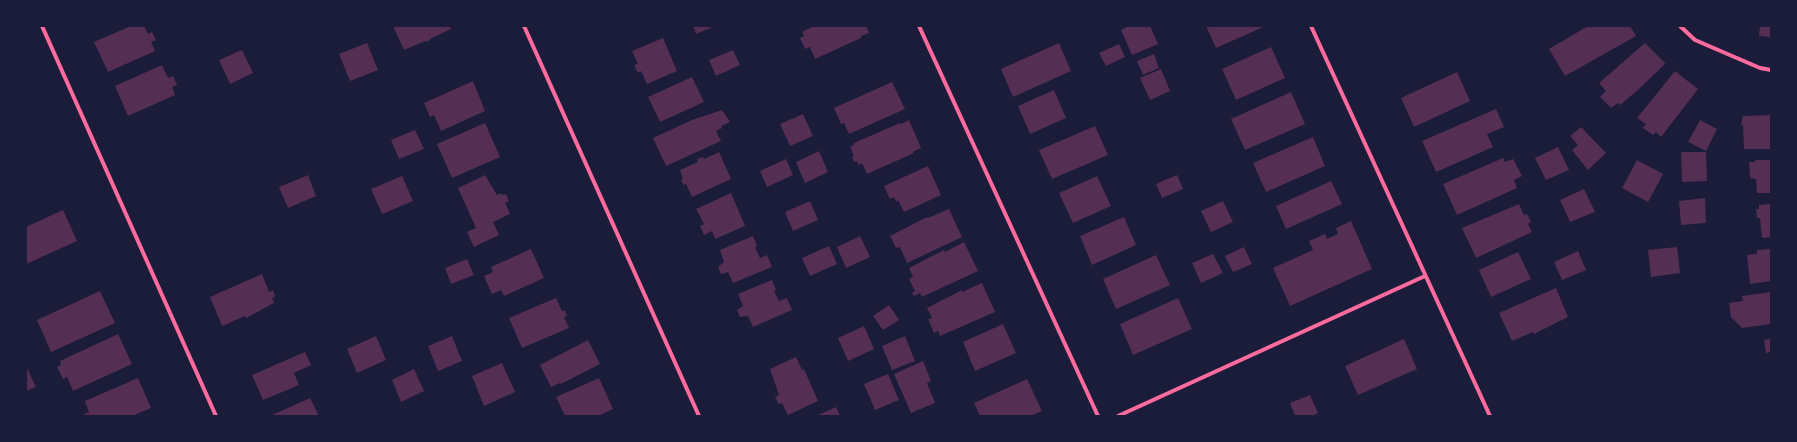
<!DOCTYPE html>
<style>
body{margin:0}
#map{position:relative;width:1797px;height:442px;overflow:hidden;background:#1b1b3a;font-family:"Golos Text",sans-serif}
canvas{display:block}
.frame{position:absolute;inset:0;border:27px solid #1b1b3a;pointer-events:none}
</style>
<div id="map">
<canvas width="1797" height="442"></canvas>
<div class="frame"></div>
</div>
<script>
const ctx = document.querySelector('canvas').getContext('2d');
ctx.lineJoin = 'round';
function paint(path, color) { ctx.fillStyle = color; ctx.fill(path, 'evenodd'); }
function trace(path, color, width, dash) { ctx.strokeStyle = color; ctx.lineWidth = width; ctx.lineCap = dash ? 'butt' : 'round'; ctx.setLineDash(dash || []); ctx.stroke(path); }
paint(new Path2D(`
 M131 26H144L148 34 152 32 156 40 151 42 155 51 108 72 94 42Z
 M393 26H450L451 29 430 39V40L426 42 425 41 404 50Z
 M693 26H715L696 34Z
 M814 26H866L869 33 861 36V38L815 59 810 47 805 49 800 38 804 36 802 32Z
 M1129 26H1150L1158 44 1132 55 1121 30Z
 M1206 26H1260L1261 28 1216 48Z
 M1588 26H1630L1636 36 1565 76 1549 49Z
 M1760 26H1771V37L1759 36Z
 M663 38 677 71 647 84 641 71 638 73 634 65 638 64 632 51Z
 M367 43 378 70 350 81 339 54Z
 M1059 43 1071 71 1013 97 1001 69Z
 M1645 43 1665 63 1664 65 1639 89 1620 105 1618 103 1611 108 1600 97 1606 91 1599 83Z
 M1119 44 1125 57 1106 66 1099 53Z
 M1271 47 1285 78 1236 100 1222 69Z
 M242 50 253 73 230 84 219 60Z
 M733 50 740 65 716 76 709 60Z
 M1154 54 1159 68 1143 75 1137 61Z
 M162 65 168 78 173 76 177 85 172 87 175 95 128 116 115 86Z
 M1161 69 1170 91 1150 100 1140 78Z
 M1675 71 1698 89 1661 137 1656 132 1653 135 1643 128 1646 124 1637 118Z
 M1457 72 1470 101 1414 127 1401 98Z
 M692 77 704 102 660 122 648 97Z
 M473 81 485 111 441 131 434 115 430 117 424 103Z
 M892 82 905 109 849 134 844 123 841 124 834 108Z
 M1054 90 1066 118 1030 134 1018 106Z
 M1291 92 1305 124 1245 150 1231 119Z
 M1496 109 1504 127 1487 134 1493 147 1436 172 1422 141Z
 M722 110 730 122 721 126 722 128 716 131 721 141 666 166 653 138 692 120Z
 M803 114 813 136 790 146 780 124Z
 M1771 115V149H1744L1743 125H1741L1743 116Z
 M909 120 921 148 913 152 914 153 867 174 862 163 859 165 857 161 854 162 852 157 854 156 850 147 854 145V143L900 123 901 124Z
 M1700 120 1717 129 1706 151 1688 142Z
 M485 123 500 157 452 178 437 144Z
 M1095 126 1108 155 1052 179 1039 150Z
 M1581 127 1606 153 1588 170 1572 150 1578 145 1570 136Z
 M415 130 424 149 399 159 391 140Z
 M1313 137 1325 166 1266 192 1253 163Z
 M1558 147 1569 170 1546 180 1535 158Z
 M819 151 828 172 805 183 796 162Z
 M719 152 731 179 692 197 686 184 683 185 681 180 683 179 680 170 698 162 697 159 703 157 704 159Z
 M1681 152H1706L1707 181 1682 182Z
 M1503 158 1505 162 1513 159 1522 176 1514 180 1517 188 1457 215 1443 184Z
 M786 159 793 175 767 187 760 171Z
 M1637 160 1663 174 1648 202 1622 188Z
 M1755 160H1771V193H1757L1756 179 1750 178 1749 162H1755Z
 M928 166 941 195 904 212 898 200 896 202 894 197 890 199 884 186Z
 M308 175 316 196 288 208 279 187Z
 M485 175 497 195 501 193 502 195 506 194 509 201 505 203 510 214 493 222 499 235 474 247 467 232 476 228 458 188Z
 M1177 175 1183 189 1162 198 1156 184Z
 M402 176 413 201 382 214 371 189Z
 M1097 176 1111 206 1073 223 1059 193Z
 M1331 181 1342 204 1286 229 1276 206Z
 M1584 189 1595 212 1570 222 1560 200Z
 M731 193 745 226 715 239 712 231 704 235 700 226 704 224 696 209Z
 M1705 198 1706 223 1681 225 1679 201Z
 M810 201 818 220 793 231 785 212Z
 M1223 201 1233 222 1211 232 1201 211Z
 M1519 204 1524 215 1527 214 1531 222 1528 224 1532 232 1476 258 1462 228Z
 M1771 204V237L1762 238 1760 218H1757L1756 209H1759V205Z
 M949 209 962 237 907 263 900 247 896 248 890 236 927 217 928 218Z
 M63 210 77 241 26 264V227Z
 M1124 217 1136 245 1092 265 1080 236Z
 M1351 221 1372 269 1290 306 1273 268 1313 250 1309 241 1325 234 1327 239 1338 234 1336 228Z
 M753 236 757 246 755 247 760 258 767 255 772 267 733 283 728 272 721 274 718 267 724 262 720 250Z
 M860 236 870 257 846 268 837 247Z
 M964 242 978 271 922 297 920 293 914 296 912 293 915 291 909 279 913 277 909 268 944 250 945 252Z
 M829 246 837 264 810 276 802 258Z
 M1244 247 1252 264 1233 272 1225 256Z
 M1677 247 1680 273 1651 277 1648 250Z
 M531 249 544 278 504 296 501 290 492 294 484 276 493 272 491 267Z
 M1771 249V281L1750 284 1747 255 1757 254V250Z
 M1578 251 1586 270 1562 280 1554 262Z
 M1518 252 1531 279 1491 297 1479 270Z
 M1213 254 1223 273 1201 283 1192 263Z
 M1156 255 1170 285 1116 309 1103 279Z
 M467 259 474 275 451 284 445 268Z
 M262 274 269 292 273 290 275 297 272 298 274 303 246 318 245 316 222 326 210 297Z
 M772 280 776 290 774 291 779 301 787 298 792 310 753 327 748 316 740 317 737 310 743 306 738 294Z
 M982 283 995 312 940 336 938 331 934 333 928 319 932 318 927 308 962 290V292Z
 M1556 288 1568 317 1534 334 1533 332 1512 341 1499 313Z
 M100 291 115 323 51 352 37 320Z
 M1771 292V324L1742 328 1731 317 1729 303 1743 301 1742 296Z
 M556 298 562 311 565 310 567 316 564 317 569 328 522 348 509 318Z
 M1178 298 1192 329 1133 355 1120 324Z
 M889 305 899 320 883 330 873 316Z
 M1003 324 1016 353 975 371 963 342Z
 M864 326 874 349 848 361 838 338Z
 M118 334 132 364 73 391 67 377 63 379 57 367 61 365 60 361Z
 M376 336 386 360 357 373 347 349Z
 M452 336 462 361 438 371 428 346Z
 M905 336 915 361 892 370 882 346Z
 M1404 339 1417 369 1358 395 1345 366Z
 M1771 339V352L1766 353 1764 340Z
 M588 340 600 364 561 384 560 383 551 387 540 365Z
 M305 352 311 365 294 373 299 385 263 400 252 375Z
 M796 357 802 370 804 369 818 401 788 415 782 403 779 404 775 397 779 395 770 369Z
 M923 361 931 381 927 383 935 403 911 413 894 374Z
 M502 363 515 392 484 406 472 376Z
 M26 366 36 387 26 391Z
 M414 369 424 391 401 402 392 380Z
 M888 374 899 400 875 410 864 384Z
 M138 378 151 408 132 416H85L84 414 89 412 85 401Z
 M599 378 613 409 598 416H565L556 397Z
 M1027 379 1042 411 1030 416H980L974 403Z
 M1310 395 1318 413 1312 416H1295L1290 403Z
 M310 398 319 416H270Z
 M836 407 840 416H816Z`), '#542f53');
trace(new Path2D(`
 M42 26 216 416
 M524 26 699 416
 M919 26 1098 416
 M1311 26 1490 416
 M1680 26 1695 40 1760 68 1771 70
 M1118 416 1425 276`), '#ff6b9d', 4);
</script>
